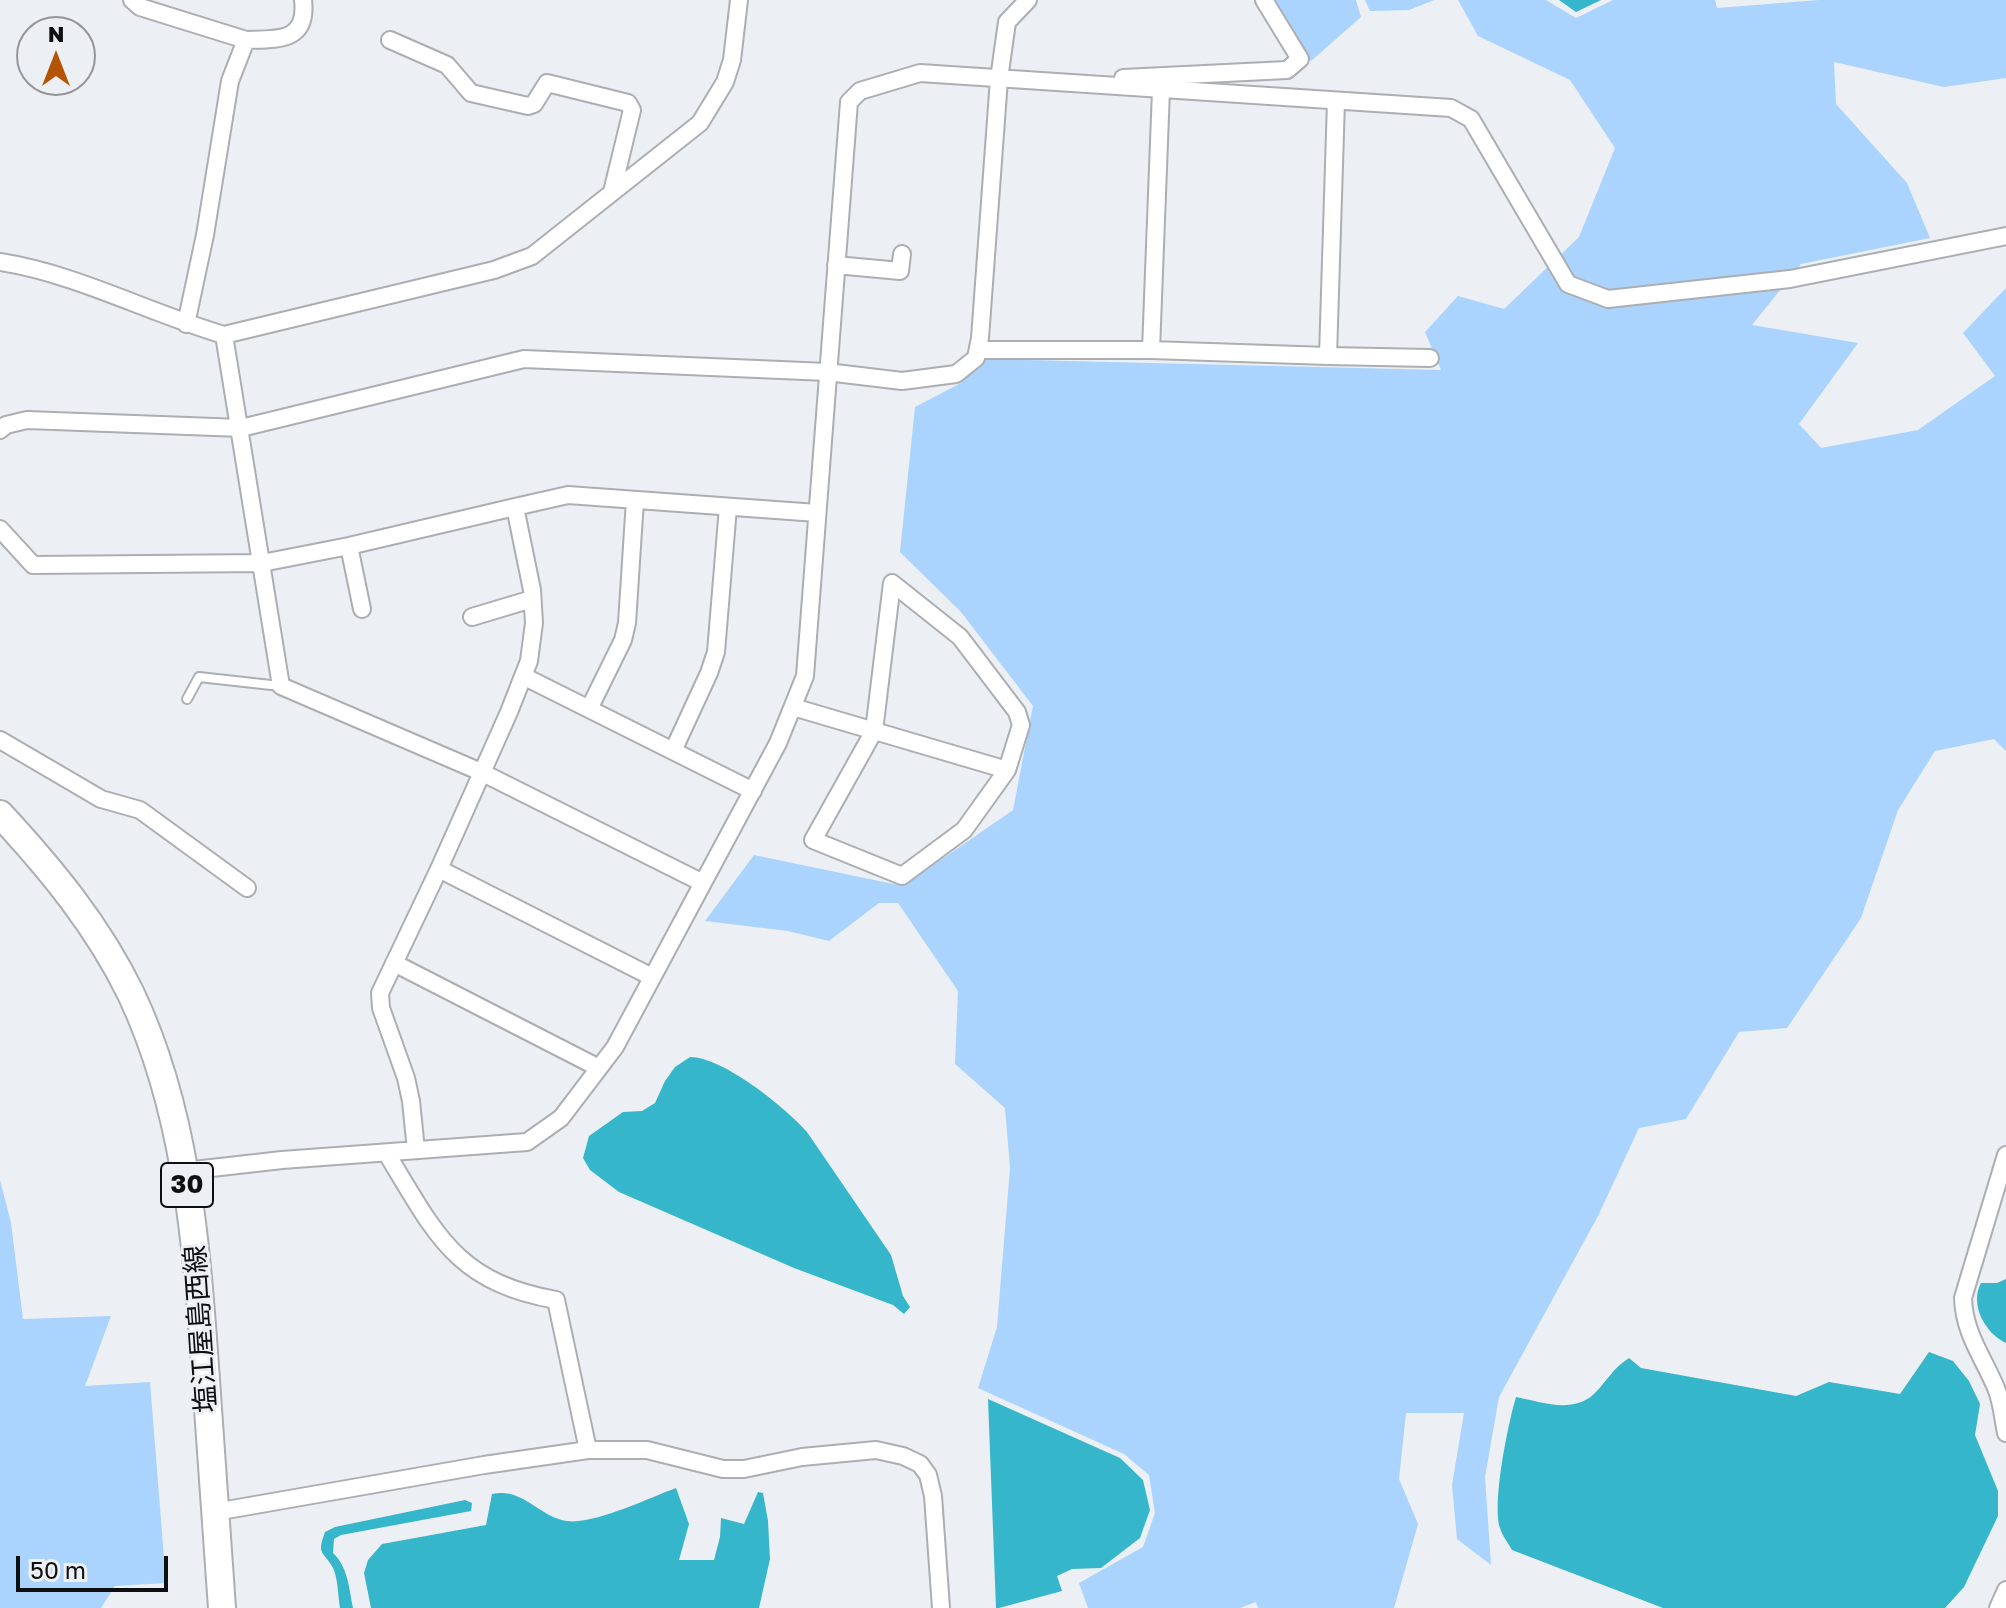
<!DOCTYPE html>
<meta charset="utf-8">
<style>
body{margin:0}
#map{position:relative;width:2006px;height:1608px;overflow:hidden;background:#eceff3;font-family:"Golos Text",sans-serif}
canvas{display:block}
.north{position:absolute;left:16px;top:16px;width:80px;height:80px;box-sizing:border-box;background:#eceff3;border:2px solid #939598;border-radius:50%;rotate:0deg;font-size:22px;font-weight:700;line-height:32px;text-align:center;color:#0e0f10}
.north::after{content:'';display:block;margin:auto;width:28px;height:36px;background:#b35405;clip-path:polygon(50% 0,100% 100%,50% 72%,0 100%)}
.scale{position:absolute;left:16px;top:1556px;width:152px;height:36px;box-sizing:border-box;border:4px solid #0e0f10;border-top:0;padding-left:10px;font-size:24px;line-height:28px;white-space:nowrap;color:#0e0f10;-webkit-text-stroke:6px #eceff3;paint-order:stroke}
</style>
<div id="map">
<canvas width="2006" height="1608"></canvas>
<div class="north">N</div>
<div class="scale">50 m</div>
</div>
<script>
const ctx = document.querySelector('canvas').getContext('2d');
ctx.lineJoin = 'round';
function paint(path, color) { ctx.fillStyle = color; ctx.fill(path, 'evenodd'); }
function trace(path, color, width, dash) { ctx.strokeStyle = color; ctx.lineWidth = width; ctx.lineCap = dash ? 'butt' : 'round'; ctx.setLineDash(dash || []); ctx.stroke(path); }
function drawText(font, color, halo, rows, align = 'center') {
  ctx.font = font + ' "Golos Text","Noto Sans JP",sans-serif'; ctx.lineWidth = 6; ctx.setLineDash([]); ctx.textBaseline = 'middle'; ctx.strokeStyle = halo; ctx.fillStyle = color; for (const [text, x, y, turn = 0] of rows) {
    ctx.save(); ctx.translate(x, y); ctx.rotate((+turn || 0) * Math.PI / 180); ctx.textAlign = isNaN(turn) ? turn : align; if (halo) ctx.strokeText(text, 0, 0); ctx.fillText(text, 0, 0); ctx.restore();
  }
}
paint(new Path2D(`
 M1272 0H1356L1361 17 1311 61Z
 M1365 0H1434L1409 10 1370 11Z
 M1458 0H1546L1576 18 1613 0H1715L1717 8 1819 0H2006V78L1944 87 1834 62 1836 104 1907 183 1930 238 1801 264 1752 325 1858 343 1799 424 1821 448 1918 430 1995 376 1963 333 2006 288V751L1994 739 1935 751 1898 810 1861 918 1787 1028 1739 1032 1686 1119 1639 1128 1598 1216 1499 1397 1485 1477 1491 1565 1457 1539 1452 1485 1464 1413H1406L1399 1479 1418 1524 1394 1608H1258L1256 1602 1240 1608H1088L1079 1583 1143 1547 1155 1513 1149 1475 1124 1454 978 1388 997 1327 1010 1168 1005 1108 955 1064 958 991 898 903H879L829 941 788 931 705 921 754 855 903 886 1013 810 1033 706 961 612 900 552 915 407 961 383 985 359 1441 370 1425 332 1458 296 1504 309 1579 237 1615 148 1570 80 1478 36Z
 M0 1180 11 1223 23 1319 111 1316 85 1386 150 1382 166 1583 115 1586 101 1608H0Z`), '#aad4fd');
paint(new Path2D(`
 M1559 0H1601L1576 12Z
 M690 1057C723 1057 785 1107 807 1132L891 1255 903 1296 910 1307 904 1314 893 1305 794 1268 619 1192 590 1170 583 1158 589 1136 623 1112 642 1111 655 1103 665 1081 675 1067Z
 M2006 1279V1343C1986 1334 1969 1305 1981 1283H1997Z
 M1929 1352 1953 1361 1969 1381 1980 1404 1975 1435 1998 1491V1516L1964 1587 1945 1608H1663L1512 1550C1508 1543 1502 1535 1500 1528 1492 1502 1508 1424 1516 1397 1542 1402 1572 1414 1594 1394 1607 1381 1613 1368 1629 1358L1641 1368 1796 1396 1829 1382 1900 1394Z
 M988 1399 1120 1458 1143 1480 1150 1510 1140 1538 1101 1568 1072 1569 1057 1576 1062 1591 999 1608H996Z
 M676 1488 689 1524 679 1560H714L720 1537 721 1518 744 1524 758 1492 763 1493 768 1521 770 1559 759 1608H371L364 1573 368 1560 382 1544 486 1525 492 1494C523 1487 539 1517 567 1521 593 1525 649 1498 676 1488Z
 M465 1500 472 1503 471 1511 341 1535 334 1539 333 1553C348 1567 349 1588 353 1608H340C338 1596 338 1578 333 1568 324 1551 316 1556 325 1532L335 1527Z`), '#36b6ca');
const service = new Path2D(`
 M187 699 199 677 280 686`);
const minor = new Path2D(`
 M132 0 140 7 246 40 230 81 205 235 186 324
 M246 40C278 39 308 42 303 0
 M390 40 447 65 471 93 528 106 534 104 547 83 628 103 632 110 612 192
 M1123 78 1287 70 1300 59 1264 0
 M0 262C77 274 149 313 224 335L281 686 481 772 703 883
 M836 265 900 271 902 254
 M224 335 494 270 532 256 700 123 725 82 732 60 739 0
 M978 350H1151L1328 356 1336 101
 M1151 350 1161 90
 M1328 356 1430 358
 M0 430 6 425 27 420 241 428 524 359 827 372 902 381 956 374 976 358 980 338 999 79 1007 22 1028 0
 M515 507 568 495 817 513
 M0 529 33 565 262 563 349 546 515 507 532 590 534 623 529 661 509 712 439 869 652 977
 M349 546 362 609
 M472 617 532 599
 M523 676 753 791
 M793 707 1007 770 964 830 902 876 813 840 874 731 892 583 960 637 1017 712 1021 725 1007 770
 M589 709 623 640 627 623 635 500
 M0 740 101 799 140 810 247 888
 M673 751 709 673 716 652 728 507
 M394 963 599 1068
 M416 1150 411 1101 406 1078 381 1008 380 993 439 869
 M387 1154C436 1234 455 1282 556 1300L588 1450
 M2006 1155 1963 1298C1964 1333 1983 1357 1996 1388 2002 1402 2003 1419 2006 1433
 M185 1171 282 1160 527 1142 561 1118 615 1047 778 743 805 676 849 102 860 91 920 73 1451 108 1471 119 1568 284 1608 299 1790 279 2006 236
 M215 1512 484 1465 588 1450H647L723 1469H744L802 1457 876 1450 903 1456 920 1464 928 1475 933 1496 941 1608
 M1998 1608 2006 1590`);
const primary = new Path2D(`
 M0 814C51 869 98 926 131 994 186 1110 196 1240 205 1366 211 1447 216 1527 222 1608`);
trace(service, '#abaeb2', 12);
trace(minor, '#abaeb2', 20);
trace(primary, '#abaeb2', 30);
trace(service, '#fff', 8);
trace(minor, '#fff', 16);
trace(primary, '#fff', 26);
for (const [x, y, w] of [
 [187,1185,52]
]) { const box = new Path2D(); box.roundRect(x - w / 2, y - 22, w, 44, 6); ctx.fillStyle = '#eceff3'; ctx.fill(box); trace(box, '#0e0f10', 2); }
drawText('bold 26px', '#0e0f10', null, [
 ["30",187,1185]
]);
drawText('28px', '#0e0f10', '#eceff3', [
 ["塩江屋島西線",201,1329,-94]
]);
</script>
